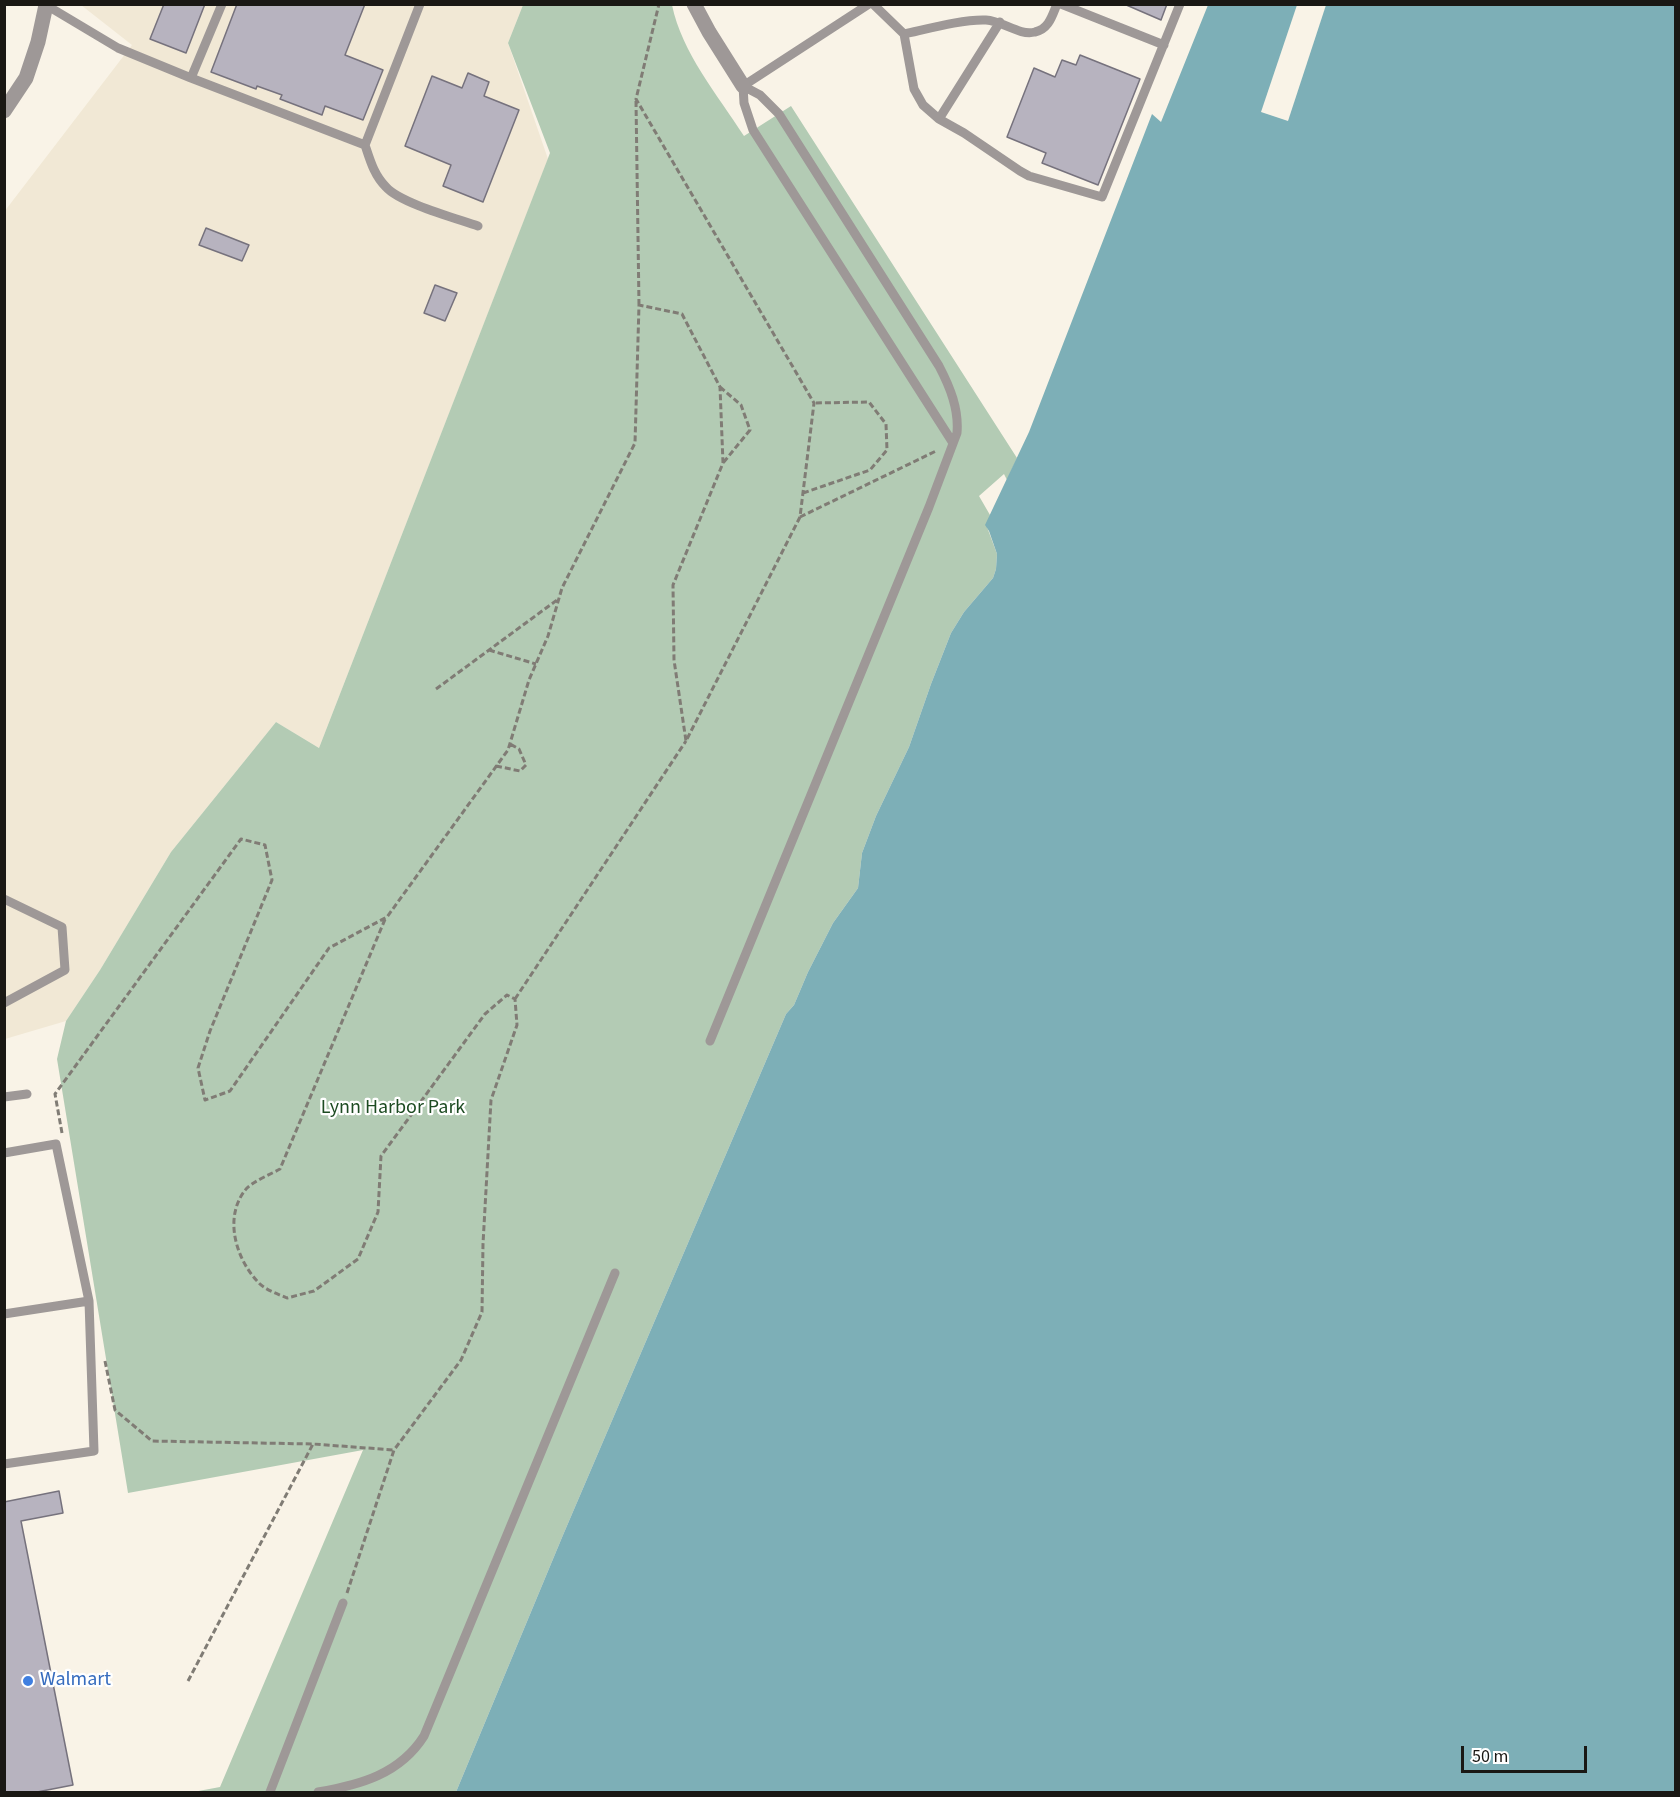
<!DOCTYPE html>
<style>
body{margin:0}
#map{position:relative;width:1680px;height:1797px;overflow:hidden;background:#f9f3e7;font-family:"Source Sans 3",sans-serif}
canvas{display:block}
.frame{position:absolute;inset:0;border:6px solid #1a1814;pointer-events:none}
.scale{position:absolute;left:1461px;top:1746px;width:126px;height:27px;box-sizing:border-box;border:3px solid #1a1814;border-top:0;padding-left:8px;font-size:18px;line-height:21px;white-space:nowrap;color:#1a1814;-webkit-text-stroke:4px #fff;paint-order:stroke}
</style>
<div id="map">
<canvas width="1680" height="1797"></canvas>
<div class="frame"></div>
<div class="scale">50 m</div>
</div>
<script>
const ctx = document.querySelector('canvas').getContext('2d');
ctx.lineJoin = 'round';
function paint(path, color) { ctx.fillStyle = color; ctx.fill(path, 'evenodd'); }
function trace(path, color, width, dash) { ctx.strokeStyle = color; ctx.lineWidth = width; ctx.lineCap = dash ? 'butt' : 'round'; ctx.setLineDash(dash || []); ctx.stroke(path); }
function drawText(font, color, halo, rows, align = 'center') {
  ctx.font = font + ' "Source Sans 3",sans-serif'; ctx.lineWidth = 4.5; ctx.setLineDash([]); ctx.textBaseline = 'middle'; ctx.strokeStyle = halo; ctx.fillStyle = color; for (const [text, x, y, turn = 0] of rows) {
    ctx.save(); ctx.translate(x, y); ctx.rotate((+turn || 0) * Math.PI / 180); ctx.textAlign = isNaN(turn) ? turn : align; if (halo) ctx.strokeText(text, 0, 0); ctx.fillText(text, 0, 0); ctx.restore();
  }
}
paint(new Path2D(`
 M81 5H523L508 43 548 159 319 748 276 722 171 852 100 970 66 1021 5 1039 4 212 132 45Z`), '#f1e8d5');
paint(new Path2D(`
 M523 5H672C682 53 717 94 744 136L791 106 1017 458 1007 480 1004 474 979 496 990 515 987 527 997 554 996 569 993 578 964 612 951 633 931 684 909 747 876 816 862 853 858 888 833 923 808 972 794 1005 786 1014 563 1535 456 1792H193L220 1787 363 1450 128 1493 57 1059 66 1021 100 970 171 852 276 722 319 748 550 153 508 43Z`), '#b3cbb4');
paint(new Path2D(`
 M1208 5H1675V1792H456L563 1535 786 1014 794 1005 808 972 833 923 858 888 862 853 876 816 909 747 931 684 951 633 964 612 993 578 996 569 997 554 989 531 985 525 1029 432 1152 114 1161 122Z`), '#7dafb7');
paint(new Path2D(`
 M1297 5H1326L1288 121 1261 112Z`), '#f9f3e7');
const building = new Path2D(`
 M164 4H205L186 53 150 39Z
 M237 4H365L345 55 383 70 363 120 325 106 322 115 280 99 282 95 257 86 256 89 211 72Z
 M1124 4H1167L1161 20Z
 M1080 55 1140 79 1098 185 1042 163 1046 153 1007 137 1034 68 1055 77 1062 60 1076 65Z
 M468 73 489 82 484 96 519 110 483 202 443 186 451 165 405 146 432 76 462 88Z
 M206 228 249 245 242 261 199 245Z
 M435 285 457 293 445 321 424 313Z
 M59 1491 63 1513 21 1521 73 1785 37 1792H4V1502Z`);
paint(building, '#b7b3bf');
trace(building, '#76727d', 1.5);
trace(new Path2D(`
 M636 101 639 305
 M720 387 741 405 750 430 723 463
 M803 493 870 470 887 450 886 424 869 402 814 403
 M800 517 936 451
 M489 650 536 664
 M436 689 557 600
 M496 766 520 771 526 765 519 749 510 744
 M515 999 686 741
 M62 1133 55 1094 241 839 265 845 272 880 210 1031 198 1068 205 1100 230 1091 329 948 387 917 508 750 529 680 548 636 562 588 635 443 639 305 682 314 720 387 723 463 673 585 674 660 686 741 800 517 814 403 636 99 659 4
 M105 1361 115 1410 152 1441 313 1444 394 1450
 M347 1593 394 1450 461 1360 482 1312 483 1244 491 1100 517 1025 515 999 507 995 485 1014 381 1156 378 1212 358 1259 314 1291 287 1298C278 1294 265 1290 258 1282 235 1258 223 1215 247 1188 254 1181 271 1174 280 1169L386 917
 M188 1681 313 1444`), '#807c75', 3, [6, 3]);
trace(new Path2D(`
 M222 4 191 78 365 145C370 160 374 175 386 187 400 203 455 218 478 226
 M873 4 904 34 914 89 923 105 939 119 964 133 1020 171 1029 176 1102 197 1180 4
 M1061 4 1164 45
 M46 5 118 48 191 78
 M904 34C927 29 963 19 986 20 1003 21 1019 36 1035 32 1049 29 1052 16 1057 4
 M743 86 744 103 753 130 953 443
 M743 86 869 4
 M939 119 1000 22
 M365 145 420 4
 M4 899 62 927 65 970 4 1003
 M710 1041 929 507 957 433C959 409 950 387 939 366L779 114 760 95 743 86
 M4 1097 27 1094
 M4 1153 56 1144 89 1301 4 1314
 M4 1464 94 1451 89 1301
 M270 1792 343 1603
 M318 1792C360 1785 400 1774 424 1736L615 1273`), '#9e9897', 9);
trace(new Path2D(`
 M694 4 709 32 743 86
 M4 111 26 78 38 42 46 5 45 4`), '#9e9897', 15);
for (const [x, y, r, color] of [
 [28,1681,6,"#3f7fe0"]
]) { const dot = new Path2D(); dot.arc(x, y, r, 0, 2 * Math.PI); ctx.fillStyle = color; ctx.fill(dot); trace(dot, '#fff', 2); }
drawText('20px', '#1d4b22', '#fff', [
 ["Lynn Harbor Park",393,1109]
]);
drawText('20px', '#366cbe', '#fff', [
 ["Walmart",40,1681]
], 'left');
</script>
